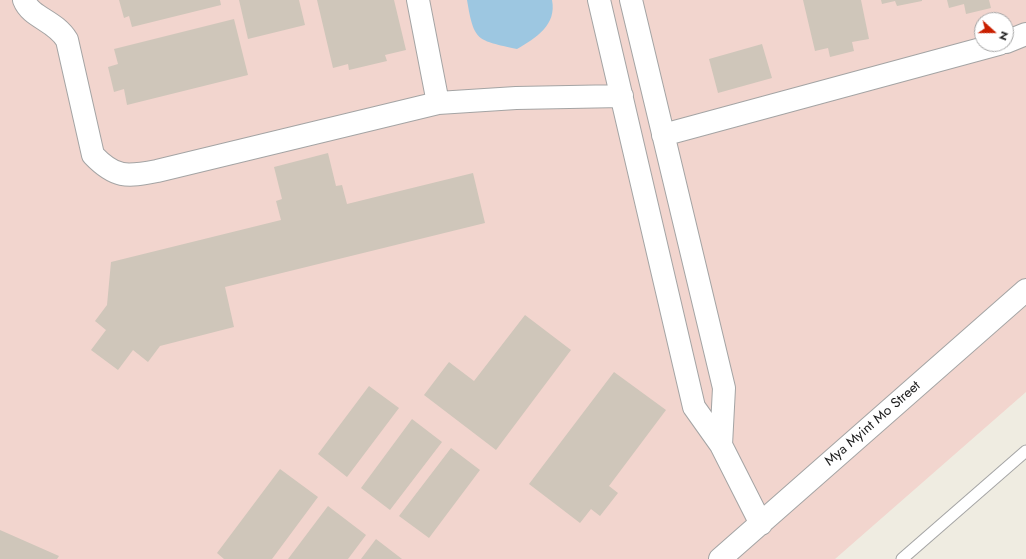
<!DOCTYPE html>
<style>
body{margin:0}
#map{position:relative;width:1026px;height:559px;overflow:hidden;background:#efece1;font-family:Jost,sans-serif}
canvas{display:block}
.north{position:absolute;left:974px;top:12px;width:40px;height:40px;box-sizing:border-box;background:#fff;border:1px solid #a5a5a5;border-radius:50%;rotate:111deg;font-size:11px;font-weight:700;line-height:16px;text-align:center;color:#1d1d1d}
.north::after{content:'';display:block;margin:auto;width:14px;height:18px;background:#c91f00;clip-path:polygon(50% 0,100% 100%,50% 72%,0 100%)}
</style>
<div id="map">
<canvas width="1026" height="559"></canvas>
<div class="north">N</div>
</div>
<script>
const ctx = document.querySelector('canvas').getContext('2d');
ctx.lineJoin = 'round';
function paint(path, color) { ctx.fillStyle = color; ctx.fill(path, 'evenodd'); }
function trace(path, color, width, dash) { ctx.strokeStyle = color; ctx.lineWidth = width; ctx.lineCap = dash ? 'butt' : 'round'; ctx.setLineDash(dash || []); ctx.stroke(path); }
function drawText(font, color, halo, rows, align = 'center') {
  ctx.font = font + ' Jost,sans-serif'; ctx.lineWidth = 3.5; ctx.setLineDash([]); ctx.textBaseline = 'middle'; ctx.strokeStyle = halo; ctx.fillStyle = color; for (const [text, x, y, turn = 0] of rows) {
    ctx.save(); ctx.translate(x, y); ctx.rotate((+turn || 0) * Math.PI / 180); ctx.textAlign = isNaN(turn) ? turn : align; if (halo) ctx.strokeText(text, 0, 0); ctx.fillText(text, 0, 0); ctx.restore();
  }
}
paint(new Path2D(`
 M0 0H1026V392L835 559H0ZM982 20H1006V44H982Z`), '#f2d5ce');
paint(new Path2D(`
 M467 0H552C557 25 536 38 517 49 477 40 474 42 467 0Z`), '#9dc7e1');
paint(new Path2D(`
 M119 0H220L221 5 132 27 129 16 124 18Z
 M239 0H299L305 25 248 39Z
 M317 0H394L406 50 385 55 387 61 349 70 348 64 333 68Z
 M803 0H861L869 39 852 42 854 51 830 57 828 48 815 51Z
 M881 0H922V1L897 6 895 1 882 4Z
 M947 0H989L991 8 966 14 964 4 949 8Z
 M234 19 248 75 127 105 124 89 114 92 108 67 118 64 114 49Z
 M762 44 772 78 718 93 709 59Z
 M328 153 336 186 342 185 347 204 473 173 485 223 225 287 234 327 160 346 148 362 133 350 118 370 91 350 106 330 95 321 107 305 111 262 281 220 276 201 282 199 274 167Z
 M525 315 571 350 496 450 424 395 449 362 474 381Z
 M614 372 666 410 609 486 618 493 600 516 591 509 580 523 529 484Z
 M369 386 399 408 347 477 318 454Z
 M412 419 442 442 390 510 361 488Z
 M451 448 480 470 429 538 399 516Z
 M280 469 318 497 272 559H224L217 553Z
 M328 506 366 535 348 559H288Z
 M0 530 59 556 57 559H0Z
 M376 539 402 559H361Z`), '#cfc6ba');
const lane = new Path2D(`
 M902 559 1026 451`);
const street = new Path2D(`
 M24 0C31 18 55 20 67 40L93 155C115 178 126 177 157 171L438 103 516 98 622 96
 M418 0 438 103
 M599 0 694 407 721 445 761 524
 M631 0 724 388 721 445
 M1006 42 1026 34
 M663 135 999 44
 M720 559 1026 290`);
trace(lane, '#a4a4a4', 13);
trace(street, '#a4a4a4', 24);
trace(lane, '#fff', 11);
trace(street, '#fff', 22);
drawText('14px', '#1d1d1d', '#fff', [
 ["Mya Myint Mo Street",873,424,-41]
]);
</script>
